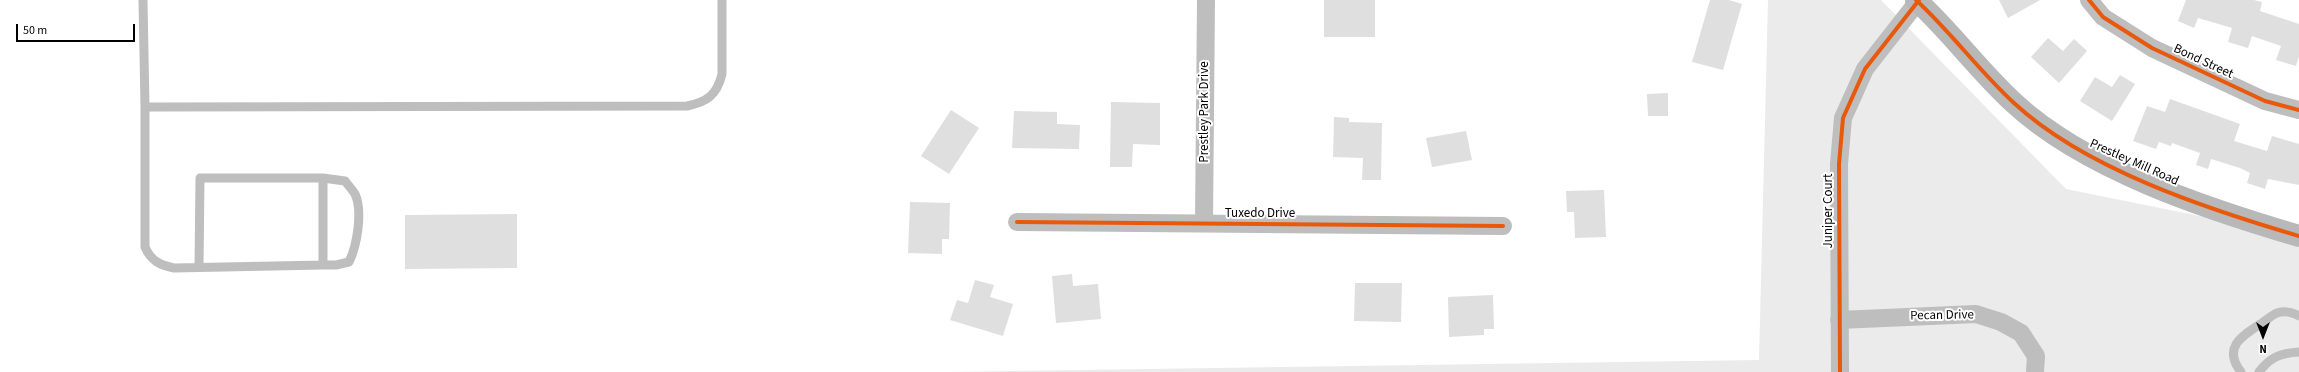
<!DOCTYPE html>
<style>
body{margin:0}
#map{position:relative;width:2299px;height:372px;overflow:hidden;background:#fff;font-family:"Source Sans 3",sans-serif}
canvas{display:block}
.north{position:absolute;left:2243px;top:316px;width:40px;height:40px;-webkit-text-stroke:3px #fff;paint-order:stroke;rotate:180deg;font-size:11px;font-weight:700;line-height:16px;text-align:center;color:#000}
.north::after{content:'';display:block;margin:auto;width:14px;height:18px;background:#000;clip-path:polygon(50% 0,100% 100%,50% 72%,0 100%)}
.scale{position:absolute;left:16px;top:24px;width:119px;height:18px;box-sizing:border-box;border:2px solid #000;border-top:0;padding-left:5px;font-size:12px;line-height:14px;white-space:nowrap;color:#000;-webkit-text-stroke:3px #fff;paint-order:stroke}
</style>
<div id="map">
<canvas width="2299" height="372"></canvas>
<div class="north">N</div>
<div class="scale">50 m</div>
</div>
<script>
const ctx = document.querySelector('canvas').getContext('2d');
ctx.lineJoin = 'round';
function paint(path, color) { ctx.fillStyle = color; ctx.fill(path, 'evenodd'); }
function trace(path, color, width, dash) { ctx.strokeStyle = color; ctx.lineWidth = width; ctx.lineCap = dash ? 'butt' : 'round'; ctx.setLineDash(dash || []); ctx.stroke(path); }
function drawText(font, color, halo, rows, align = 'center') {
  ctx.font = font + ' "Source Sans 3",sans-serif'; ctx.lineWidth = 4; ctx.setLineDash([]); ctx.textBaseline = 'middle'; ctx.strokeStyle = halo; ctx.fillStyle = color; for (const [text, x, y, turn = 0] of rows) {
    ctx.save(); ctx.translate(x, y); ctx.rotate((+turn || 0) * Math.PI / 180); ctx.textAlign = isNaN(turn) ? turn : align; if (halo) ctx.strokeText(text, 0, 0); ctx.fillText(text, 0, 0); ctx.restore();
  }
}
paint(new Path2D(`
 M1768 0H1881L2066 189 2299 236V372H944L1759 360Z`), '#ebebeb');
paint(new Path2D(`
 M1324 0H1375V37H1324Z
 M1710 0H1729L1742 4 1723 70 1692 62Z
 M1999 0H2040L2008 18Z
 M2186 0H2254L2262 2 2260 11 2299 24V56L2296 66 2276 60 2281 46 2252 36 2248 48 2228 42 2232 28 2198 18 2194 28 2178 21Z
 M2048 38 2063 51 2074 39 2087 51 2059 83 2031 57Z
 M2120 75 2135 84 2112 121 2080 101 2095 77 2112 87Z
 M1668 93V116H1648L1647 94Z
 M2170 99 2240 124 2234 141 2267 151 2272 136 2299 144V185L2268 179 2265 189 2247 183 2250 173 2240 168 2211 159 2208 169 2196 165 2200 153 2172 143 2171 146 2159 142 2156 149 2133 141 2147 106 2165 112Z
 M1111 102 1160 103V145L1133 144 1132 167H1110Z
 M951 110 979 128 949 174 921 156Z
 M1014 111 1057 112V124L1080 125 1079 149 1012 148Z
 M1334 117 1349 118V122L1382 123 1381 180H1362L1363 158 1333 157Z
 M1466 131 1472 160 1432 167 1426 138Z
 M1604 190 1606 237 1575 238 1574 212H1567L1566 191Z
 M910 202 950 203 949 239H942V254L908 253Z
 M517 214V268L405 269V215Z
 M1072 274 1073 286 1098 284 1101 319 1056 323 1052 276Z
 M975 280 994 285 990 297 1013 304 1003 336 950 320 957 300 968 303Z
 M1355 283H1402L1401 322 1354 321Z
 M1493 295 1494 329H1484V335L1449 337 1448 297Z`), '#dfdfdf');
trace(new Path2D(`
 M143 0 145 107H162L687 106C707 102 717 95 722 74V0
 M145 107V247C151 261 160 265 174 268L323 265V178H200L199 267
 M323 178 345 181C348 185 352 189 355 194 363 211 357 246 349 262L336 265H323
 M2241 372C2222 347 2242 336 2262 323 2268 319 2275 312 2281 312 2287 311 2294 313 2299 316
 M2259 372C2270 357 2281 353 2299 352`), '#bebebe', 9);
trace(new Path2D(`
 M2089 0 2103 17 2152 48 2265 101 2299 110
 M1017 222 1503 226
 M1204 223 1206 0
 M1839 320 1976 314 2001 322 2021 333 2036 356 2035 372
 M1840 372 1839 164 1843 118 1865 69 1919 0`), '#bebebe', 18);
trace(new Path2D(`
 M1916 0C1951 32 1979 71 2014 103 2085 169 2207 209 2299 236`), '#b8b8b8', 22);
trace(new Path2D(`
 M1916 0C1951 32 1979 71 2014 103 2085 169 2207 209 2299 236
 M2089 0 2103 17 2152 48 2265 101 2299 110
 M1017 222 1503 226
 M1840 372 1839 164 1843 118 1865 69 1919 0`), '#e8590c', 4);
drawText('13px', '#000', '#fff', [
 ["Bond Street",2203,62,25],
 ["Prestley Park Drive",1205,112,-90],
 ["Prestley Mill Road",2134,163,24],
 ["Juniper Court",1829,211,-90],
 ["Tuxedo Drive",1260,214],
 ["Pecan Drive",1942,316,-1]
]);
</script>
